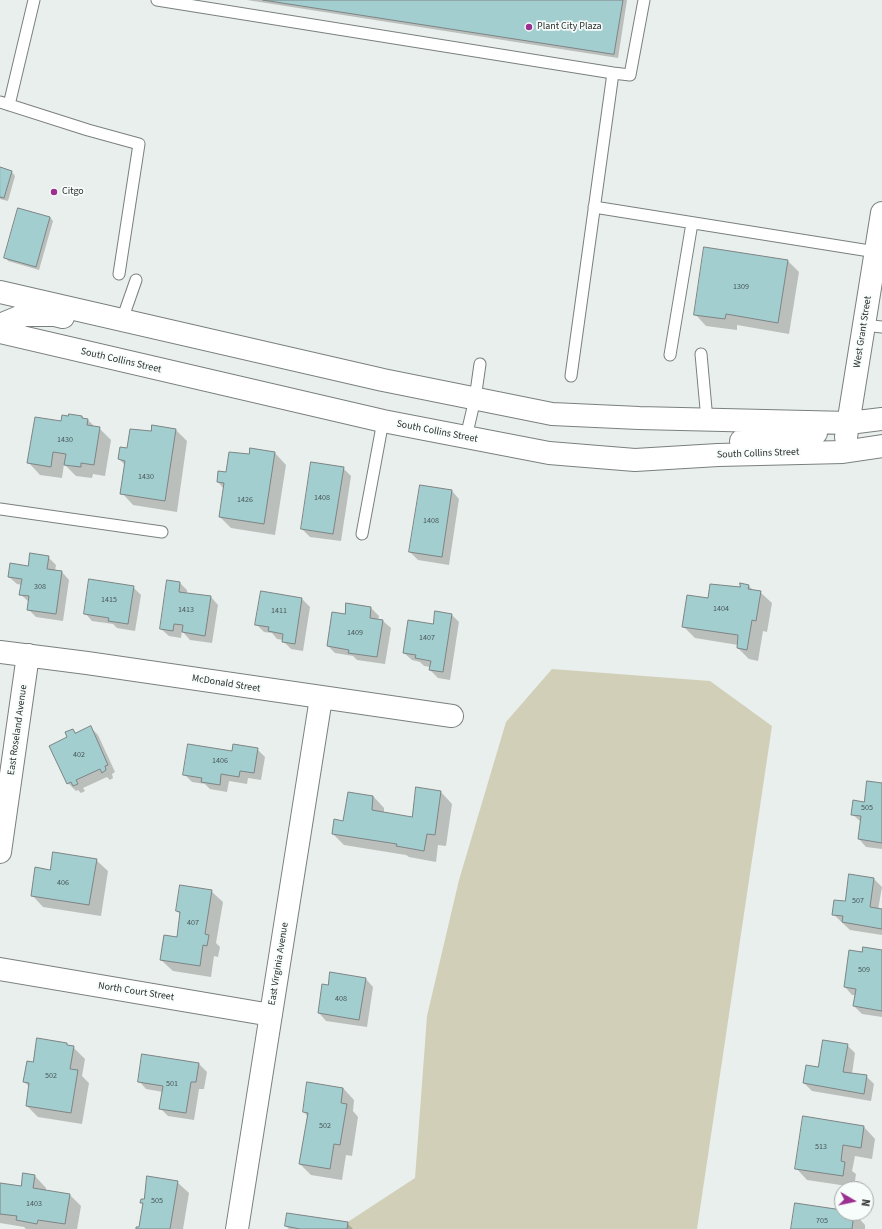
<!DOCTYPE html>
<style>
body{margin:0}
#map{position:relative;width:882px;height:1229px;overflow:hidden;background:#e9efec;font-family:"Source Sans 3",sans-serif}
canvas{display:block}
.north{position:absolute;left:834px;top:1181px;width:40px;height:40px;box-sizing:border-box;background:#f6fdfa;border:1px solid #a5aaa8;border-radius:50%;rotate:99deg;font-size:11px;font-weight:700;line-height:16px;text-align:center;color:#2b2e2d}
.north::after{content:'';display:block;margin:auto;width:14px;height:18px;background:#9c3091;clip-path:polygon(50% 0,100% 100%,50% 72%,0 100%)}
</style>
<div id="map">
<canvas width="882" height="1229"></canvas>
<div class="north">N</div>
</div>
<script>
const ctx = document.querySelector('canvas').getContext('2d');
ctx.lineJoin = 'round';
function paint(path, color) { ctx.fillStyle = color; ctx.fill(path, 'evenodd'); }
function trace(path, color, width, dash) { ctx.strokeStyle = color; ctx.lineWidth = width; ctx.lineCap = dash ? 'butt' : 'round'; ctx.setLineDash(dash || []); ctx.stroke(path); }
function drawText(font, color, halo, rows, align = 'center') {
  ctx.font = font + ' "Source Sans 3",sans-serif'; ctx.lineWidth = 3.5; ctx.setLineDash([]); ctx.textBaseline = 'middle'; ctx.strokeStyle = halo; ctx.fillStyle = color; for (const [text, x, y, turn = 0] of rows) {
    ctx.save(); ctx.translate(x, y); ctx.rotate((+turn || 0) * Math.PI / 180); ctx.textAlign = isNaN(turn) ? turn : align; if (halo) ctx.strokeText(text, 0, 0); ctx.fillText(text, 0, 0); ctx.restore();
  }
}
paint(new Path2D(`
 M552 669 710 681 772 726 697 1229H337L415 1178 427 1016 459 880 506 722Z`), '#d2cfb9');
paint(new Path2D(`
 M247 0H627L618 58Z
 M0 169 12 172 15 176 8 201 0 199Z
 M50 217 53 221 39 270 8 261 5 257Z
 M788 261 799 272 789 334 737 325V330L706 326 695 314Z
 M82 417 84 419 88 420 96 428H99L111 440 105 476 93 474 92 478 76 476 64 464 62 478 40 475 29 463 62 422Z
 M176 430 187 441 177 512 133 505 122 493 126 466 119 459 128 450 152 433Z
 M275 453 286 465 275 535 231 528 220 517 224 489 218 482 250 455Z
 M343 468 351 476 341 541 310 537 302 529Z
 M452 491 459 499 449 565 418 560 410 552Z
 M48 557 56 565 55 571 62 572 69 580 63 621 36 617 28 609 29 602 20 594 22 585 17 584 9 577Z
 M180 583 187 590V594L211 597 218 605 212 643 190 640 182 631 181 638 169 636 161 629Z
 M748 585 753 590 760 592 772 603 767 632 763 631 758 661 749 659 738 648V645L695 638 683 626 709 600Z
 M133 587 141 595 135 631 117 628 113 624 92 621 85 613Z
 M302 599 310 607 303 651 291 649 283 641V640L277 639 272 633 264 632 256 624Z
 M347 604 371 608 379 616 378 620 383 621 391 628 385 664 357 660 353 656 335 653 328 646 345 615Z
 M452 615 459 622 450 680 438 678 430 670 431 667 424 666 420 662 412 660 404 653 434 625Z
 M90 727 98 735 115 772 112 774 113 778 110 780 107 777 83 788 85 791 81 793 78 790 76 791 68 783 69 738 73 730 77 734Z
 M257 749 265 757 261 780 248 778 247 784 229 781 227 792 210 789 205 784 192 782 184 774Z
 M882 784V849L866 847 859 839 861 822 852 814Z
 M441 792 452 804 446 846 438 845 436 862 409 857 406 855 344 845 333 834 373 796 384 808V813L413 818Z
 M96 860 108 871 101 916 43 907 32 895 51 871Z
 M850 875 874 879 882 887 878 910H882V935L850 930 833 914 846 903Z
 M211 891 223 902 216 943 220 947 218 957 214 956 211 977 173 971 161 960 177 938 181 915 177 911Z
 M882 952V1017L862 1014 854 1006 856 995H852L845 987 863 953Z
 M366 979 373 987 367 1027 326 1021 319 1013 329 986Z
 M66 1044 69 1047H73L85 1059 82 1076 89 1083 82 1124 38 1117 27 1106 30 1087 24 1082 34 1063Z
 M847 1045 855 1053 852 1074 866 1076 874 1084 871 1101 812 1091 804 1083 819 1068Z
 M143 1055 199 1064 207 1072 204 1089H199L194 1120 168 1116 160 1108 163 1092 146 1089 139 1081Z
 M343 1088 354 1100 353 1111 358 1117 352 1156 346 1155 342 1180 311 1175 300 1164 308 1117 304 1112Z
 M804 1118 864 1127 875 1139 872 1159 855 1156 852 1171 856 1174 854 1187 807 1180 796 1168Z
 M35 1176 46 1188V1191L70 1195 81 1206 77 1229H26L24 1227 0 1223V1184L21 1187Z
 M177 1182 189 1193 183 1229H137L140 1228 144 1205 141 1202Z
 M842 1211V1213H854L865 1225V1229H792Z
 M347 1223 353 1229H289L286 1226Z`), '#0003');
const building = new Path2D(`
 M263 0H623L614 54Z
 M0 167 12 171 4 198 0 197Z
 M18 208 50 217 36 267 4 258Z
 M704 247 788 260 778 323 726 314 725 319 694 315Z
 M69 414 82 416V418L88 419 87 425 100 427 94 465 81 463V467L64 465 66 454 53 452 51 467 27 463 35 417 61 421 62 415 68 416Z
 M152 425 176 429 165 501 120 494 125 461 118 459 120 447 127 448 130 429 151 431Z
 M250 448 275 452 264 524 219 517 224 483 217 482 218 471 226 472 229 452 249 454Z
 M311 462 344 467 333 534 301 529Z
 M420 485 452 490 442 557 409 552Z
 M30 553 49 556 47 569 62 571 56 614 27 610 29 596 19 595 22 579 8 577 10 563 28 566Z
 M89 579 134 586 128 624 108 621 109 618 84 614Z
 M167 580 180 582 179 592 211 596 205 636 182 632 183 625 174 624 173 631 160 629Z
 M740 583 749 585 748 589 761 591 756 621 752 620 747 650 737 648 738 635 682 627 687 595 708 598 710 584 740 587Z
 M261 591 302 598 295 644 282 642 283 634 268 631 269 627 255 625Z
 M346 603 371 607 370 618 383 620 377 657 348 653 349 650 327 646 332 612 345 614Z
 M435 611 452 614 443 672 429 670 431 661 415 658 416 655 403 653 408 620 433 624Z
 M91 726 108 765 105 766 106 770 102 773 100 769 76 780 78 784 73 786 71 782 67 784 49 746 67 737 65 732 73 729 75 733Z
 M188 744 232 751 233 744 258 748 254 773 240 771 239 777 221 774 220 785 201 782 202 778 183 775Z
 M867 781 882 783V843L858 839 861 816 851 815 853 800 864 802Z
 M416 787 441 791 435 835 427 834 424 851 396 846 397 844 332 834 334 819 343 821 348 792 373 796 372 810 412 817Z
 M53 852 97 859 89 905 31 896 35 867 50 870Z
 M849 874 874 878 870 907 882 909V929L842 922 843 916 832 915 834 900 845 901Z
 M180 885 212 890 205 934 209 935 207 946 203 945 200 966 160 960 164 935 177 937 180 912 176 911Z
 M863 947 882 950V1011L853 1006 856 989 844 987 849 950 862 952Z
 M330 972 366 978 359 1020 318 1013 322 984 328 985Z
 M37 1038 67 1043V1045L74 1046 70 1069 78 1070 71 1113 26 1106 29 1083 23 1082 27 1061 33 1062Z
 M823 1040 848 1044 843 1072 867 1075 864 1094 803 1083 806 1065 818 1067Z
 M142 1054 199 1063 196 1082H191L186 1113 159 1109 163 1086 138 1082Z
 M307 1082 343 1088 341 1103 347 1104 340 1145 334 1144 330 1169 299 1164 308 1113 303 1112Z
 M803 1116 864 1126 861 1148 843 1145 841 1161 845 1162 843 1176 795 1169Z
 M23 1173 35 1175 33 1188 70 1194 65 1224 38 1220 37 1224 16 1220 17 1216 0 1214V1183L21 1186Z
 M147 1176 178 1181 170 1229H136V1227H139L143 1203H140L141 1199H144Z
 M795 1203 842 1210V1213H854L852 1229H791Z
 M287 1213 348 1222 347 1229H300L285 1226Z`);
paint(building, '#a2ced0');
trace(building, '#7d8484', 1);
const lane = new Path2D(`
 M157 0 613 73 630 75 644 0
 M0 102 88 130 139 144 119 274
 M9 105 34 0
 M594 207 876 252
 M122 320 136 280
 M864 325 882 327
 M701 354 707 420
 M670 355 692 223
 M571 376 613 73
 M466 437 475 399 480 364
 M0 509 162 532
 M362 534 383 421`);
const street = new Path2D(`
 M0 652 87 663 452 716
 M0 852 28 655
 M0 969 271 1015
 M237 1229 321 698`);
const secondary = new Path2D(`
 M0 292 383 380 552 414 639 418 849 423 882 419
 M0 325 24 315H55L63 317
 M0 332 383 421 549 453 635 460 718 455 843 452 882 446
 M846 437 882 213
 M741 441 791 436 816 433`);
trace(lane, '#7a807d', 13);
trace(street, '#7a807d', 24);
trace(secondary, '#7a807d', 24);
trace(lane, '#fff', 11);
trace(street, '#fff', 22);
trace(secondary, '#fff', 22);
for (const [x, y, r, color] of [
 [529,27,4,"#9c3091"],
 [54,192,4,"#9c3091"]
]) { const dot = new Path2D(); dot.arc(x, y, r, 0, 2 * Math.PI); ctx.fillStyle = color; ctx.fill(dot); trace(dot, '#f6fdfa', 1.5); }
drawText('8px', '#495656', null, [
 ["1309",741,287],
 ["1430",65,440],
 ["1430",146,477],
 ["1408",322,498],
 ["1426",245,500],
 ["1408",431,521],
 ["308",40,587],
 ["1415",109,600],
 ["1404",721,609],
 ["1413",186,610],
 ["1411",279,611],
 ["1409",355,633],
 ["1407",427,638],
 ["402",79,755],
 ["1406",220,761],
 ["505",867,808],
 ["406",63,883],
 ["507",858,901],
 ["407",193,923],
 ["509",864,970],
 ["408",341,999],
 ["502",51,1076],
 ["501",172,1084],
 ["502",325,1126],
 ["513",821,1147],
 ["505",157,1201],
 ["1403",34,1204],
 ["705",822,1221]
]);
drawText('10px', '#2b2e2d', '#f6fdfa', [
 ["Plant City Plaza",537,27],
 ["Citgo",62,192]
], 'left');
drawText('10px', '#2b2e2d', '#f6fdfa', [
 ["West Grant Street",863,332,-81],
 ["South Collins Street",121,361,13],
 ["South Collins Street",437,432,11],
 ["South Collins Street",758,454,-2],
 ["McDonald Street",226,684,9],
 ["East Roseland Avenue",18,730,-82],
 ["East Virginia Avenue",279,964,-81],
 ["North Court Street",136,992,9]
]);
</script>
